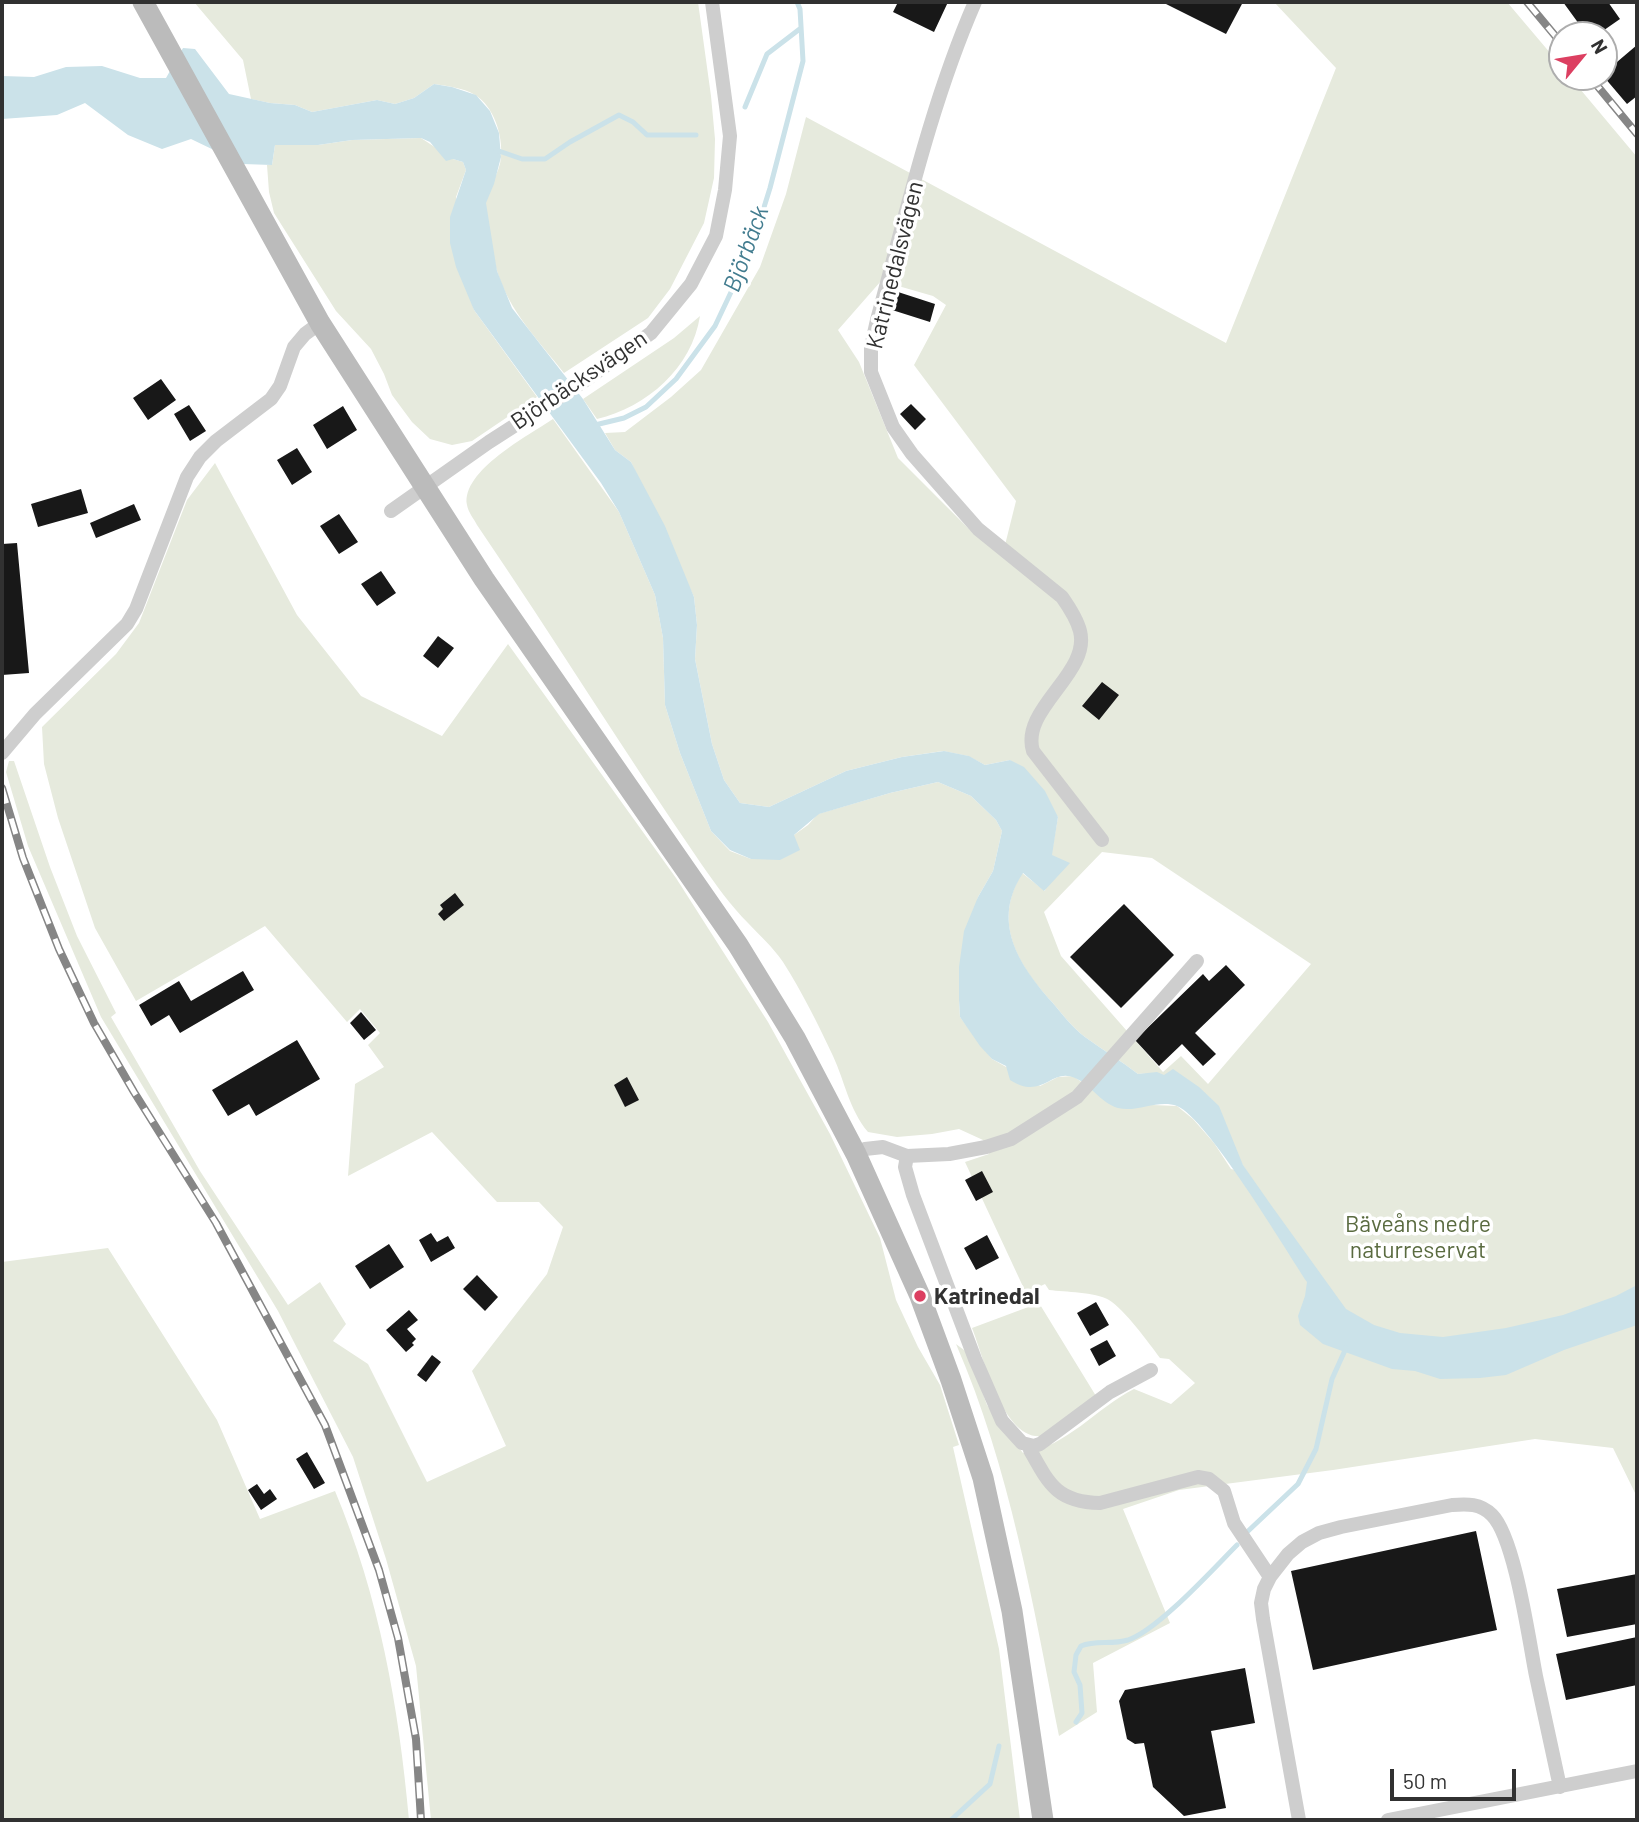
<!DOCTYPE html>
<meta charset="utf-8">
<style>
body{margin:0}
#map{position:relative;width:1639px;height:1822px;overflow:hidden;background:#fff;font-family:Barlow,sans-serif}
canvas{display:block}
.frame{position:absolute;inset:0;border:4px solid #313131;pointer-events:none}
.north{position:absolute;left:1548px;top:21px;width:70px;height:70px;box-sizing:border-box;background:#fff;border:2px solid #adadad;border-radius:50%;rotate:60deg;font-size:19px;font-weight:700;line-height:28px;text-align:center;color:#313131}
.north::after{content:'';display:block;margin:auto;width:24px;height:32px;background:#dc3f61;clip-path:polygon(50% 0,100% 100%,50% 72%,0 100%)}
.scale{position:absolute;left:1390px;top:1769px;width:126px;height:32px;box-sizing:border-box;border:4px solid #313131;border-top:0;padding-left:9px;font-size:21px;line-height:24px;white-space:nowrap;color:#313131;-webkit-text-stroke:5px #fff;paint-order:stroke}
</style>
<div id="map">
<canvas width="1639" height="1822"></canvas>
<div class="frame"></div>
<div class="north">N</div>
<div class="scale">50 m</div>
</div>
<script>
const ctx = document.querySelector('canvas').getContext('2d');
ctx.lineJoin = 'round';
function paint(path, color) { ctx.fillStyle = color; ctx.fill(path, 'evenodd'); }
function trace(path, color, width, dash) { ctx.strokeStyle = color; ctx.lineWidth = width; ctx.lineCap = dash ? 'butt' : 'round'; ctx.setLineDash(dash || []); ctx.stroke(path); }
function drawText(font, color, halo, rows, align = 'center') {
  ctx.font = font + ' Barlow,sans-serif'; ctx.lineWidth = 7; ctx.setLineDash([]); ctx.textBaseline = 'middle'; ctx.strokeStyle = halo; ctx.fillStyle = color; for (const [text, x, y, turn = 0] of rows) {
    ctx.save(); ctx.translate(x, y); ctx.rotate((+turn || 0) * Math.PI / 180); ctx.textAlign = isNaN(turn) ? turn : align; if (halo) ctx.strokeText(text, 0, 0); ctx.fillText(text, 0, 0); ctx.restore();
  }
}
paint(new Path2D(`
 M194 2H698L711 96 715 139 714 178 704 223 670 289 648 318 564 373C539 341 509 311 497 271 494 259 484 214 486 202 488 187 500 173 501 157 503 136 494 106 475 95 464 88 447 86 434 84L414 98 395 104 377 100 312 112 295 105 270 103 251 99 243 60Z
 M1274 2H1507L1562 67V77H1570L1637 157V1497L1613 1448 1535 1439 1333 1470 1179 1490 1123 1509 1170 1623 1093 1663 1097 1712 1059 1736C1033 1604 1010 1468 956 1344L968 1353 987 1405 1023 1453C1067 1447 1096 1408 1134 1389L1171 1404 1195 1383 1169 1359 1160 1358C1149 1343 1124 1309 1109 1300 1095 1292 1065 1292 1049 1290L1045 1284 1026 1293 965 1162 989 1154 983 1140 959 1129 932 1134 897 1137 868 1132C849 1109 845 1082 833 1056 818 1024 802 992 783 962 772 946 761 937 748 923 731 906 716 885 702 865 625 753 554 638 477 525 474 519 468 512 467 505 461 471 529 435 553 419L619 512 655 595 663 638 665 705 680 753 711 831 730 851 751 859 794 835 808 825 818 814 890 793 938 782 971 796 996 820 1002 831 993 871 978 897 959 1000 960 1017 992 1059 1040 1086 1058 1077 1073 1076 1090 1088 1152 1105 1177 1106 1193 1119 1214 1143 1231 1169 1248 1173C1222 1135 1231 1097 1180 1081 1165 1076 1155 1073 1138 1074 1121 1061 1103 1050 1085 1037 1073 1028 1062 1014 1052 1002 1017 964 992 922 1022 873L1045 891 1058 817 1010 760 985 765 968 756 943 751 902 757 846 771 769 807 740 803 724 780 712 744 695 659 697 625 694 597 631 462 615 450 605 433 625 432 671 397 701 370 760 267 786 194 806 117 1226 343 1336 68ZM881 281 933 296 946 305 914 365 1016 501 1004 549 970 530 898 458 859 362 838 330ZM1102 852 1152 858 1311 964 1208 1084 1181 1056 1163 1072 1061 956 1044 912Z
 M421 138 453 159 463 162 466 170 456 197 474 310 537 397 472 441 452 445 430 439 412 422 392 395 384 374 371 349 336 311 274 213 269 192 267 165H272L275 145H318L352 140Z
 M700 316C692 368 647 407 597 419L583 399 674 338Z
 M215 463 297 615 361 696 442 736 508 644 676 878 768 1022 830 1134 880 1238 896 1300 918 1347 940 1385 959 1445 953 1447 999 1649 1020 1820H431L416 1666 386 1559 353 1457 278 1311 101 1017 28 846 6 772 9 761H14L50 867 77 936 116 1013 111 1017 200 1171 288 1305 320 1282 346 1324 333 1341 368 1364 427 1482 506 1446 472 1371 547 1274 563 1227 539 1202H497L432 1132 348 1176 355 1084 384 1067 368 1045 380 1033 360 1009 347 1022 265 926 136 1001 95 928 58 818 44 764 42 727 116 654 139 623 187 500Z
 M108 1248 217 1420 260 1519 335 1491C379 1596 399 1707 409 1820H2V1262Z
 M1039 1303 1096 1396 1043 1436C1003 1442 984 1358 972 1328Z`), '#e6eadd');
paint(new Path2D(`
 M183 48 195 49 229 94 270 103 295 105 312 112 377 100 395 104 414 98 434 84 452 87 476 95 490 111 499 133 501 157 494 184 486 203 497 271 512 308 583 399 615 450 631 462 665 526 694 597 697 625 695 659 712 744 724 780 740 803 769 807 846 771 902 757 944 751 969 756 985 765 1010 760 1024 767 1045 791 1058 817 1052 855 1070 863 1044 891 1023 873C991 921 1018 964 1052 1002 1062 1014 1073 1028 1085 1037 1103 1050 1121 1061 1138 1074L1157 1072 1164 1075 1173 1069 1199 1087 1219 1106 1243 1165 1271 1205 1346 1309 1374 1325 1400 1333 1443 1337 1506 1328 1563 1315 1616 1296 1637 1285V1325L1564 1350 1506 1375 1480 1378 1440 1379 1415 1371 1392 1369 1323 1344 1300 1325 1298 1316 1305 1296 1307 1282C1285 1249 1207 1118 1177 1106 1158 1099 1137 1113 1118 1108 1101 1103 1091 1085 1075 1078 1051 1067 1043 1101 1010 1080L1006 1066 992 1059 980 1046 960 1017 959 1000V967L964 931 978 897 993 871 1002 831 996 820 971 796 938 782 890 793 819 814 794 835 800 850 780 860 751 859 730 850 711 831 680 753 665 705 663 638 655 595 619 512 601 483 474 310 456 267 450 243V217L466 170 463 162 453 159 446 161 430 142 421 138 352 140 318 145H275L272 165 243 164 191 139 162 149 128 135 85 103 57 115 2 119V76L34 77 66 67 102 66 140 78H166Z`), '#cbe2e9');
trace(new Path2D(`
 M745 107 767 54 801 28
 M496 150 522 159H545L570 142 619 115 633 122 647 135H696
 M595 425 624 418 646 407 676 379 715 326 750 252 770 188 803 61 800 9 797 2
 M1246 1533 1298 1484 1316 1449 1332 1379 1346 1348
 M1076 1722 1082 1713 1080 1685 1074 1672 1076 1655 1081 1646C1096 1640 1111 1645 1128 1640 1158 1630 1213 1569 1237 1545
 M951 1820 990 1784 999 1746`), '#cbe2e9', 5);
paint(new Path2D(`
 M898 2H948L934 32 893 12Z
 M1162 2H1243L1226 34Z
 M1563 2H1608L1620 19 1597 35H1587Z
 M1637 45V96L1627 104 1604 77V73Z
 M895 291 935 304 930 322 889 309Z
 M161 379 176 400 148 420 133 398Z
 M911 404 926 419 915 430 900 414Z
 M189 405 206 431 190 441 174 414Z
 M343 406 357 430 327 449 313 425Z
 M297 448 312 472 292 485 277 460Z
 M81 489 88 513 38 527 31 504Z
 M134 504 141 520 96 538 90 523Z
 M339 514 358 542 339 554 320 526Z
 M17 543 29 673 2 675V544Z
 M381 571 396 593 377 606 361 584Z
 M438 636 454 648 438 668 423 656Z
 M1102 682 1119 695 1099 720 1082 706Z
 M455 893 464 905 444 921 438 914 443 909 440 905Z
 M1124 904 1174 955 1121 1008 1070 957Z
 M1226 965 1245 985 1195 1033 1216 1054 1203 1066 1182 1044 1159 1066 1135 1040 1203 974 1209 981Z
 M243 971 254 990 180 1033 169 1015 151 1026 139 1005 179 981 191 1001Z
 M361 1012 376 1030 364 1040 350 1023Z
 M297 1040 320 1079 256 1116 249 1104 228 1116 212 1090Z
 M627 1077 639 1100 625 1107 614 1085Z
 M982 1171 993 1192 976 1201 965 1180Z
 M431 1233 437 1242 448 1236 455 1248 431 1262 419 1240Z
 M987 1235 999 1258 976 1270 964 1248Z
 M389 1244 404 1267 370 1289 355 1266Z
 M477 1275 498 1297 485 1311 463 1289Z
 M1096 1302 1109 1325 1090 1336 1077 1313Z
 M409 1310 418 1320 407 1329 416 1339 412 1343 414 1345 406 1352 386 1330Z
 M1107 1340 1116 1356 1099 1366 1090 1349Z
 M432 1355 441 1362 426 1382 417 1375Z
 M307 1452 325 1483 314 1489 296 1459Z
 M257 1484 264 1494 270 1489 277 1499 261 1510 248 1490Z
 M1476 1531 1497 1630 1313 1670 1291 1571Z
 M1637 1574V1624L1567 1637 1557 1589Z
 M1637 1637V1685L1566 1700 1556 1654Z
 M1245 1668 1255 1723 1211 1731 1226 1808 1184 1816 1153 1787 1144 1743 1135 1744 1127 1739 1119 1701 1125 1690Z`), '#181818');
trace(new Path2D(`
 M975 2C931 103 906 214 877 320L871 347V372L893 427 912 454 978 529 1062 597C1069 607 1077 619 1080 631 1091 673 1020 709 1033 751L1102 840
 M391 511 489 442 587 379 651 333 691 284 716 236 725 190 730 136 712 2
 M2 753 35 714 127 624 136 609 187 477 200 457 216 441 271 399 280 386 294 347 305 334 320 323
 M856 1154 865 1149 883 1147 907 1156 949 1154 986 1147 1011 1139 1077 1097 1197 961
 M907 1156 905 1167 913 1195 975 1359 1002 1421 1022 1443 1034 1446 1040 1444 1110 1392 1151 1370
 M1030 1445V1450C1049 1484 1057 1502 1100 1503L1198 1477 1209 1479 1224 1491 1234 1523 1270 1577
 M1299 1820 1263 1619 1261 1603 1264 1589 1270 1577 1288 1554 1302 1542 1319 1533 1341 1527 1452 1505C1467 1504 1480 1503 1492 1515 1515 1538 1529 1641 1536 1676 1544 1713 1552 1750 1560 1787
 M1388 1820 1637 1771`), '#cecece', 14);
trace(new Path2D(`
 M143 2 320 323 484 579 738 945 795 1038 856 1154 920 1296 951 1380 983 1478 1012 1611 1043 1820`), '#bbb', 21);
const rail = new Path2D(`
 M1527 2 1562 44
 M1590 77 1637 134
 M2 788 23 858 59 949 94 1023 134 1092 216 1223 325 1425 379 1570 398 1638 416 1739 421 1820`);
trace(rail, '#868686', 8);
trace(rail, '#fff', 5, [16]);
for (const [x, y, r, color] of [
 [920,1296,7,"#dc3f61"]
]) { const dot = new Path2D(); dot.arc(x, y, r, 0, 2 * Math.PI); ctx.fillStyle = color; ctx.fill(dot); trace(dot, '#fff', 2.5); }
drawText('23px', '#313131', '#fff', [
 ["Katrinedalsvägen",895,265,-76],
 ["Björbäcksvägen",579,380,-34]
]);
drawText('23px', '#5a6b40', '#fff', [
 ["Bäveåns nedre",1418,1224],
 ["naturreservat",1418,1250]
]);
drawText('bold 23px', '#313131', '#fff', [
 ["Katrinedal",934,1296]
], 'left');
drawText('italic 24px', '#427c8f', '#fff', [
 ["Björbäck",746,249,-70]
]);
</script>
